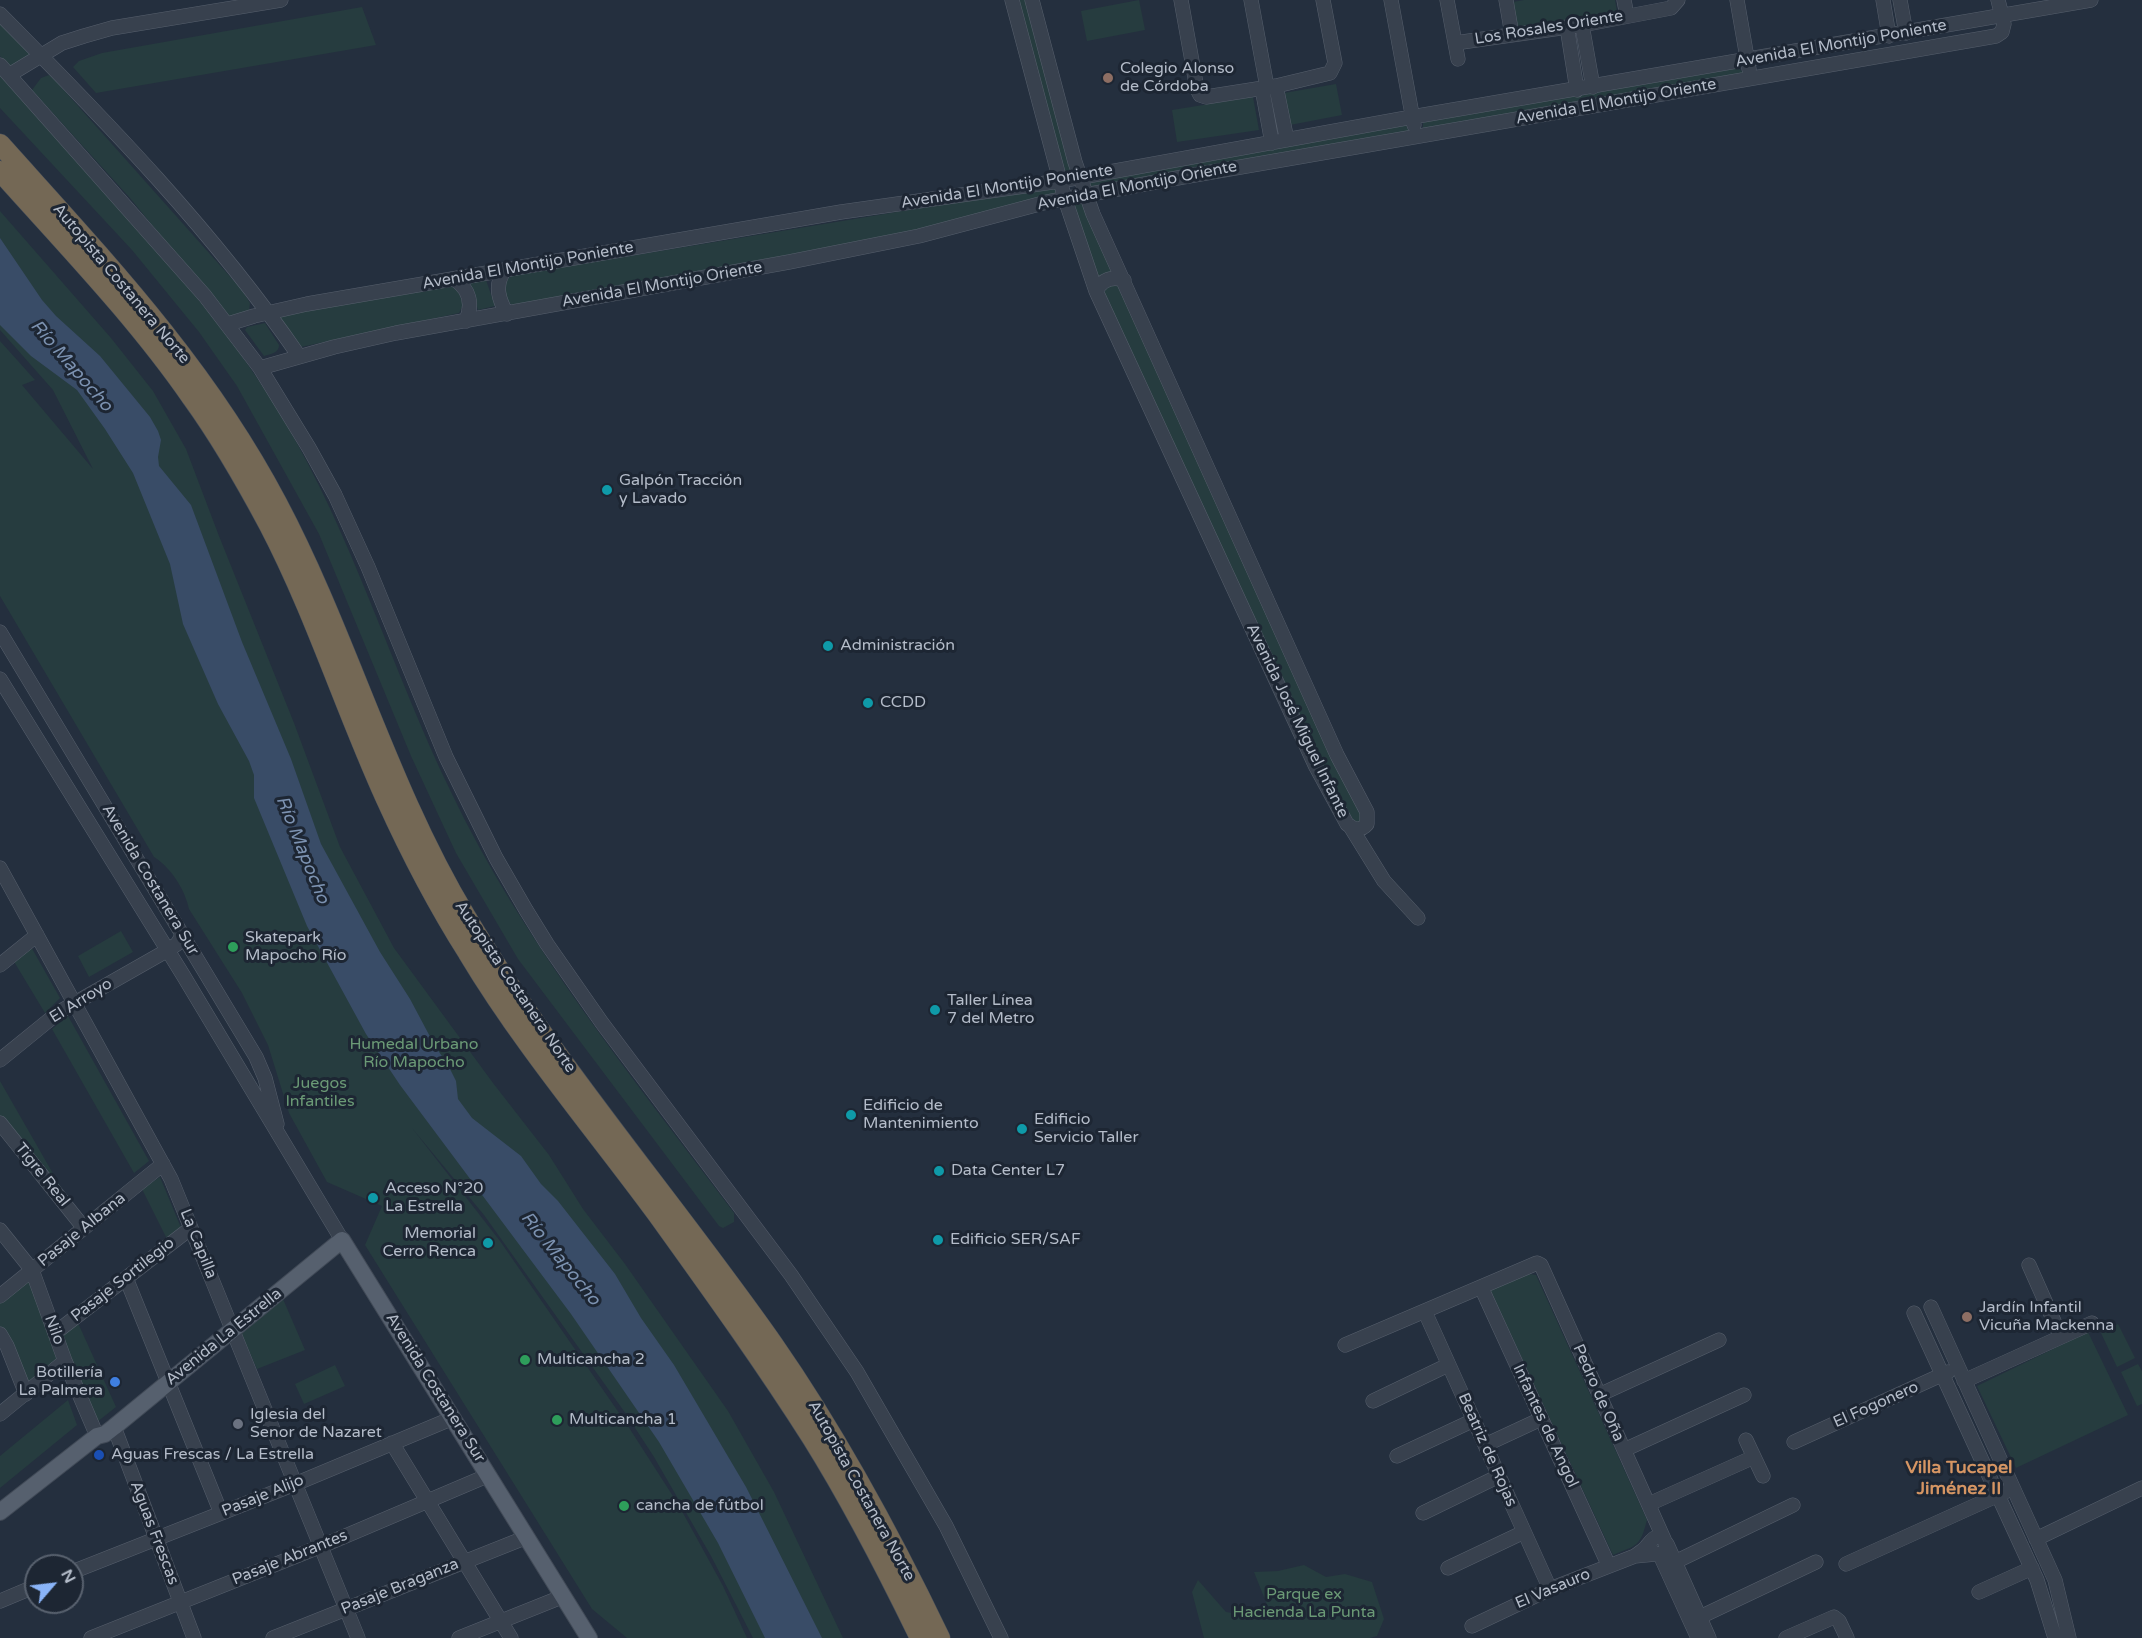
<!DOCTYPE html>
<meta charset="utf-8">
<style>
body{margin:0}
#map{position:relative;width:2142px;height:1638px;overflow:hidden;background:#242f3e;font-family:"Varela Round",sans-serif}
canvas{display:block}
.north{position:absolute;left:24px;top:1554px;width:60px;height:60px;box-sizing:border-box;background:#1d2633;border:2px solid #59626f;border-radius:50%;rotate:62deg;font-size:16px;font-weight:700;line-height:24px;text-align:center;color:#b4bcc9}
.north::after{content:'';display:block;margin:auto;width:21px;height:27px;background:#8ab4f8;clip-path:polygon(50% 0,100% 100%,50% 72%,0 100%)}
</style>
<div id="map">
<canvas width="2142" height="1638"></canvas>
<div class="north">N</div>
</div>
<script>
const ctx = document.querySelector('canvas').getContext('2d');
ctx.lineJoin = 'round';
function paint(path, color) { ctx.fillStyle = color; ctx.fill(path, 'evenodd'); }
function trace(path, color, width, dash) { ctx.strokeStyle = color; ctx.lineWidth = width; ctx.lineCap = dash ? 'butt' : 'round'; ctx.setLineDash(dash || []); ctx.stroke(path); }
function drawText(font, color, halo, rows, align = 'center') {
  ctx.font = font + ' "Varela Round",sans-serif'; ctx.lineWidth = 6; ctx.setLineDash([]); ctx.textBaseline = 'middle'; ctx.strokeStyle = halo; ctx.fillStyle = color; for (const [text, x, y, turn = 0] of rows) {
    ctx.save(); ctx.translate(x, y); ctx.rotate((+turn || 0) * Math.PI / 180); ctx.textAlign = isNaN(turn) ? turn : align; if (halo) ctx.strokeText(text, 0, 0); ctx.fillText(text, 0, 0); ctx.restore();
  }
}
paint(new Path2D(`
 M1017 0H1028L1072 166 1069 171 1065 172 1061 168Z
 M1139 0 1145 30 1087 41 1081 11Z
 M1524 0H1615L1617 12 1518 30 1513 2Z
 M362 7 376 45 96 93 73 67 79 61 102 53Z
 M0 18 30 51 28 57 15 67 9 66 0 56Z
 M1739 68 1743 73 1423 129V123L1429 120Z
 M0 72C41 118 82 165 123 211 180 276 237 342 282 417 353 536 391 668 451 792 523 943 634 1079 734 1213V1222L723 1228 719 1226 518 959 456 853 411 756 319 534 237 386 199 332 132 250 0 108Z
 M49 75 54 79 242 290 250 303 249 311 228 318 130 198 32 90 41 78Z
 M1336 84 1342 115 1290 125 1284 93Z
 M1253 97 1259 130 1177 142 1172 110Z
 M1402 125H1406L1409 131 1090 188 1088 181Z
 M1054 186 1058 193 1056 197 935 227 519 306C508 307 506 296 502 287L508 278 515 275Z
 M1077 203 1084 205 1111 271 1096 278 1073 206Z
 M0 211 111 338 153 391 186 449 219 536 294 723 340 847 394 948 493 1083 549 1155 583 1209 625 1264 728 1411 774 1492 843 1638H753L711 1556 654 1457 626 1414 484 1215 412 1128 500 1241 626 1423 678 1504 723 1586 747 1638H627L592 1609 365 1245 382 1206 327 1182 289 1113 268 1045 242 993 189 909C185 889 170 867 154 857L0 596V341L35 380 22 385 93 469 53 390 0 330Z
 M486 280 495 306 478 310 470 282Z
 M453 283 457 286 463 305 459 313 301 347 279 317 285 313Z
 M1106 284H1119L1362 815 1360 822 1357 823 1350 817 1323 770 1105 295 1104 287Z
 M265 323 279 345C279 353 271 354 264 356L245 330 247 327Z
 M121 931 133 952 89 977 78 956Z
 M30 945 60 998 45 1013 13 960Z
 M68 1016 149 1161 134 1173 52 1029Z
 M0 1081 75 1212 0 1126Z
 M160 1177 182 1230 168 1241 142 1189Z
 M30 1273 60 1361 28 1385 0 1328V1296Z
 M1529 1274 1536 1275 1647 1520C1640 1547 1637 1545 1613 1555L1490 1289Z
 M283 1299 305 1350 257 1369 240 1331Z
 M78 1323 116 1407 97 1422 62 1335Z
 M2118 1324 2135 1358 2117 1367 2101 1333Z
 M2088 1332 2128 1415 2016 1468 1977 1386Z
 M2138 1364 2142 1371V1404L2137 1406 2121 1372Z
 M335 1365 345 1386 304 1404 295 1384Z
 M68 1400 77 1425 0 1488V1456Z
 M1304 1565 1326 1577 1345 1574 1372 1582 1384 1619 1377 1636 1370 1638H1204L1192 1592 1198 1580 1226 1612 1273 1620 1254 1572 1278 1571Z`), '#263c3f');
paint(new Path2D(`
 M0 238 42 300 56 316 100 356 150 417 158 431 161 440 158 457 159 466 191 505 242 642 291 759 321 844 380 952 410 999 435 1046 448 1065 456 1081 458 1099 472 1118 521 1156 541 1184 558 1201 615 1274 641 1318 674 1365 746 1487 822 1638H765L718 1543 659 1442 571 1314 400 1085 366 1034 307 926 254 798V775L249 761 218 704 183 624 170 564 133 473 105 429 77 390 31 356 0 325Z`), '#394c67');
const minor = new Path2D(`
 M1012 0 1065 199 1096 291 1316 767 1347 824C1354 830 1361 831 1367 824V812L1337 755 1093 214 1075 162 1032 0
 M1181 0 1197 89 1200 95 1206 97 1276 86 1330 73 1335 63 1323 0
 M1251 0 1267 87
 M1391 0 1414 125
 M1447 0 1458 59
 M1506 0 1512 35
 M1624 0 1627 16
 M1737 0 1749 69
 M1883 0 1889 36
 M1900 0 1906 33
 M0 14C107 122 213 231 299 356
 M1582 25 1593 87
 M1567 27 1577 90
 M1455 43 1582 25 1671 8 1678 0
 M0 65 205 296 260 368 309 448 335 495 368 567 446 757 496 858 526 910 547 944 602 1023 791 1275 857 1372 946 1526 1001 1638
 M9 75 62 43 84 36 112 28 281 0
 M1276 86 1287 140
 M1262 88 1272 143
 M504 271C494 286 499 300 507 314
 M454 279C470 289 473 304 466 321
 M1096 291C1102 279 1112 276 1124 280
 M228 324 254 316 307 304 841 212 1060 181 1412 117 2091 0
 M260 368 334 347 396 333 789 262 919 236 1047 202 1183 177 1996 36 2002 32 2004 24 1998 0
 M0 632 256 1057 265 1078 277 1124
 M0 679 183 975 342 1240
 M1350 826 1384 881 1418 918
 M0 868 171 1179 358 1638
 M0 965 37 935
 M0 1060 59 1012 168 950 177 944 183 934
 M0 1123 84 1228
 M0 1230 32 1270 65 1361 97 1436
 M2029 1265 2061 1337
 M126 1278 221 1513
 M1481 1287 1609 1566
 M0 1296 163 1164
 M1931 1307 2055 1580 2069 1638
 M1425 1312 1550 1589
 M1914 1313 2037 1580 2055 1638
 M55 1333 191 1228
 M0 1334 7 1346 26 1394
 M1345 1345 1537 1263 1541 1265 1664 1539
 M1964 1381 2092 1323
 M1599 1395 1719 1340
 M1373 1401 1448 1365
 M0 1414 65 1361
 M114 1427 194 1638
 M1746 1440 1763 1476
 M1794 1442 1948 1372
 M392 1443 511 1638
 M1485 1445 1541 1419
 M1624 1450 1744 1395
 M1397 1456 1474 1420
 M1649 1504 1754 1457
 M1423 1513 1499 1476
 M2036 1539 2142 1488
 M1667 1544 1709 1638
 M1660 1555 1698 1638
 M1635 1556C1639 1553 1644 1550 1647 1546 1653 1539 1654 1535 1664 1539L1667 1549 1660 1555 1652 1552 1649 1545
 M1675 1562 1793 1505
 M1846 1564 2005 1492
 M1448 1568 1524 1532
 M72 1572 295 1484 453 1418
 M1979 1592 2032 1568
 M0 1601 36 1586
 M1700 1617 1816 1562
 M1472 1626 1550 1589 1635 1556 1656 1554
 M91 1638 329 1543 489 1475
 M273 1638 527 1537
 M459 1638 564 1596
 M1786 1638 1834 1617 1839 1621 1847 1638`);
const major = new Path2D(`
 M0 1512 97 1436 105 1434 114 1427 342 1240 589 1638`);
const highway = new Path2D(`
 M0 144C103 259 205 366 277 503 348 637 387 786 466 917 556 1067 672 1200 773 1344 837 1436 891 1536 940 1638
 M0 171C66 245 136 317 192 398 221 438 246 482 269 525 315 613 345 709 386 799 410 852 437 904 468 953 525 1048 598 1133 663 1222 714 1293 765 1364 812 1438 852 1502 887 1570 920 1638`);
trace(minor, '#565f6c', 15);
trace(major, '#414a57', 18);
trace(highway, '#434c59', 21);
trace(minor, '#38414e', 14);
trace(major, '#56606e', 16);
trace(highway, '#746855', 20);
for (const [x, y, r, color] of [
 [1108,78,6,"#8d6e63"],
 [607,490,6,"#0f9aa8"],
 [828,646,6,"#0f9aa8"],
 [868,703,6,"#0f9aa8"],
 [233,947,6,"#2e9e5b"],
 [935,1010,6,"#0f9aa8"],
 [851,1115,6,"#0f9aa8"],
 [1022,1129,6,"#0f9aa8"],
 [939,1171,6,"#0f9aa8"],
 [373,1198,6,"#0f9aa8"],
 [938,1240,6,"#0f9aa8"],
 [488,1243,6,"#0f9aa8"],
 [1967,1317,6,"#8d6e63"],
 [525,1360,6,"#2e9e5b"],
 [115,1382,6,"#3f7fe0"],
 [557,1420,6,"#2e9e5b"],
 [238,1424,6,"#6b7280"],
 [99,1455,6,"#1a4fb4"],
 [624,1506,6,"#2e9e5b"]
]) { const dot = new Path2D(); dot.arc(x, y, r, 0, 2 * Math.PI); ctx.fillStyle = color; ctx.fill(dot); trace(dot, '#1d2633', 2); }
drawText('16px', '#b4bcc9', '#1d2633', [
 ["Los Rosales Oriente",1549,28,-9],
 ["Avenida El Montijo Poniente",1841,44,-10],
 ["Avenida El Montijo Oriente",1616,102,-10],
 ["Avenida El Montijo Oriente",1137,186,-11],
 ["Avenida El Montijo Poniente",1007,187,-9],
 ["Avenida El Montijo Poniente",528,266,-10],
 ["Autopista Costanera Norte",121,284,50],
 ["Avenida El Montijo Oriente",662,285,-10],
 ["Avenida José Miguel Infante",1297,721,64],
 ["Avenida Costanera Sur",150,880,59],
 ["Autopista Costanera Norte",515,987,56],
 ["El Arroyo",81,1001,-32],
 ["Tigre Real",42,1175,51],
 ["Pasaje Albana",82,1230,-39],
 ["La Capilla",198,1244,68],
 ["Pasaje Sortilegio",123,1280,-38],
 ["Nilo",54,1330,70],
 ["Avenida La Estrella",224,1337,-39],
 ["Avenida Costanera Sur",435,1388,58],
 ["Pedro de Oña",1598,1393,66],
 ["El Fogonero",1876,1405,-24],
 ["Infantes de Angol",1545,1426,65],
 ["Beatriz de Rojas",1487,1450,66],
 ["Autopista Costanera Norte",861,1491,61],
 ["Pasaje Alijo",263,1496,-22],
 ["Aguas Frescas",154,1533,69],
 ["Pasaje Abrantes",290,1558,-22],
 ["Pasaje Braganza",400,1587,-22],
 ["El Vasauro",1553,1589,-23]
]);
drawText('16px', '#b4bcc9', '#1d2633', [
 ["Colegio Alonso",1120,69],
 ["de Córdoba",1120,87],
 ["Galpón Tracción",619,481],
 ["y Lavado",619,499],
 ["Administración",840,646],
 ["CCDD",880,703],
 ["Skatepark",245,938],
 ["Mapocho Río",245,956],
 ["Taller Línea",947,1001],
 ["7 del Metro",947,1019],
 ["Edificio de",863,1106],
 ["Mantenimiento",863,1124],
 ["Edificio",1034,1120],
 ["Servicio Taller",1034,1138],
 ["Data Center L7",951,1171],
 ["Acceso N°20",385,1189],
 ["La Estrella",385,1207],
 ["Memorial",476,1234,"right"],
 ["Cerro Renca",476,1252,"right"],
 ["Edificio SER/SAF",950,1240],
 ["Jardín Infantil",1979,1308],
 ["Vicuña Mackenna",1979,1326],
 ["Multicancha 2",537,1360],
 ["Botillería",103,1373,"right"],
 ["La Palmera",103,1391,"right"],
 ["Iglesia del",250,1415],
 ["Senor de Nazaret",250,1433],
 ["Multicancha 1",569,1420],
 ["Aguas Frescas / La Estrella",111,1455],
 ["cancha de fútbol",636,1506]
], 'left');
drawText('16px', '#6b9a76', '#1d2633', [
 ["Humedal Urbano",414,1045],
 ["Río Mapocho",414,1063],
 ["Juegos",320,1084],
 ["Infantiles",320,1102],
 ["Parque ex",1304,1595],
 ["Hacienda La Punta",1304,1613]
]);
drawText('italic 18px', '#7c92b1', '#1d2633', [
 ["Río Mapocho",71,366,49],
 ["Río Mapocho",302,850,68],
 ["Río Mapocho",560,1259,51]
]);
drawText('bold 18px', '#d59563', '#1d2633', [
 ["Villa Tucapel",1959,1468],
 ["Jiménez II",1959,1489]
]);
</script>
